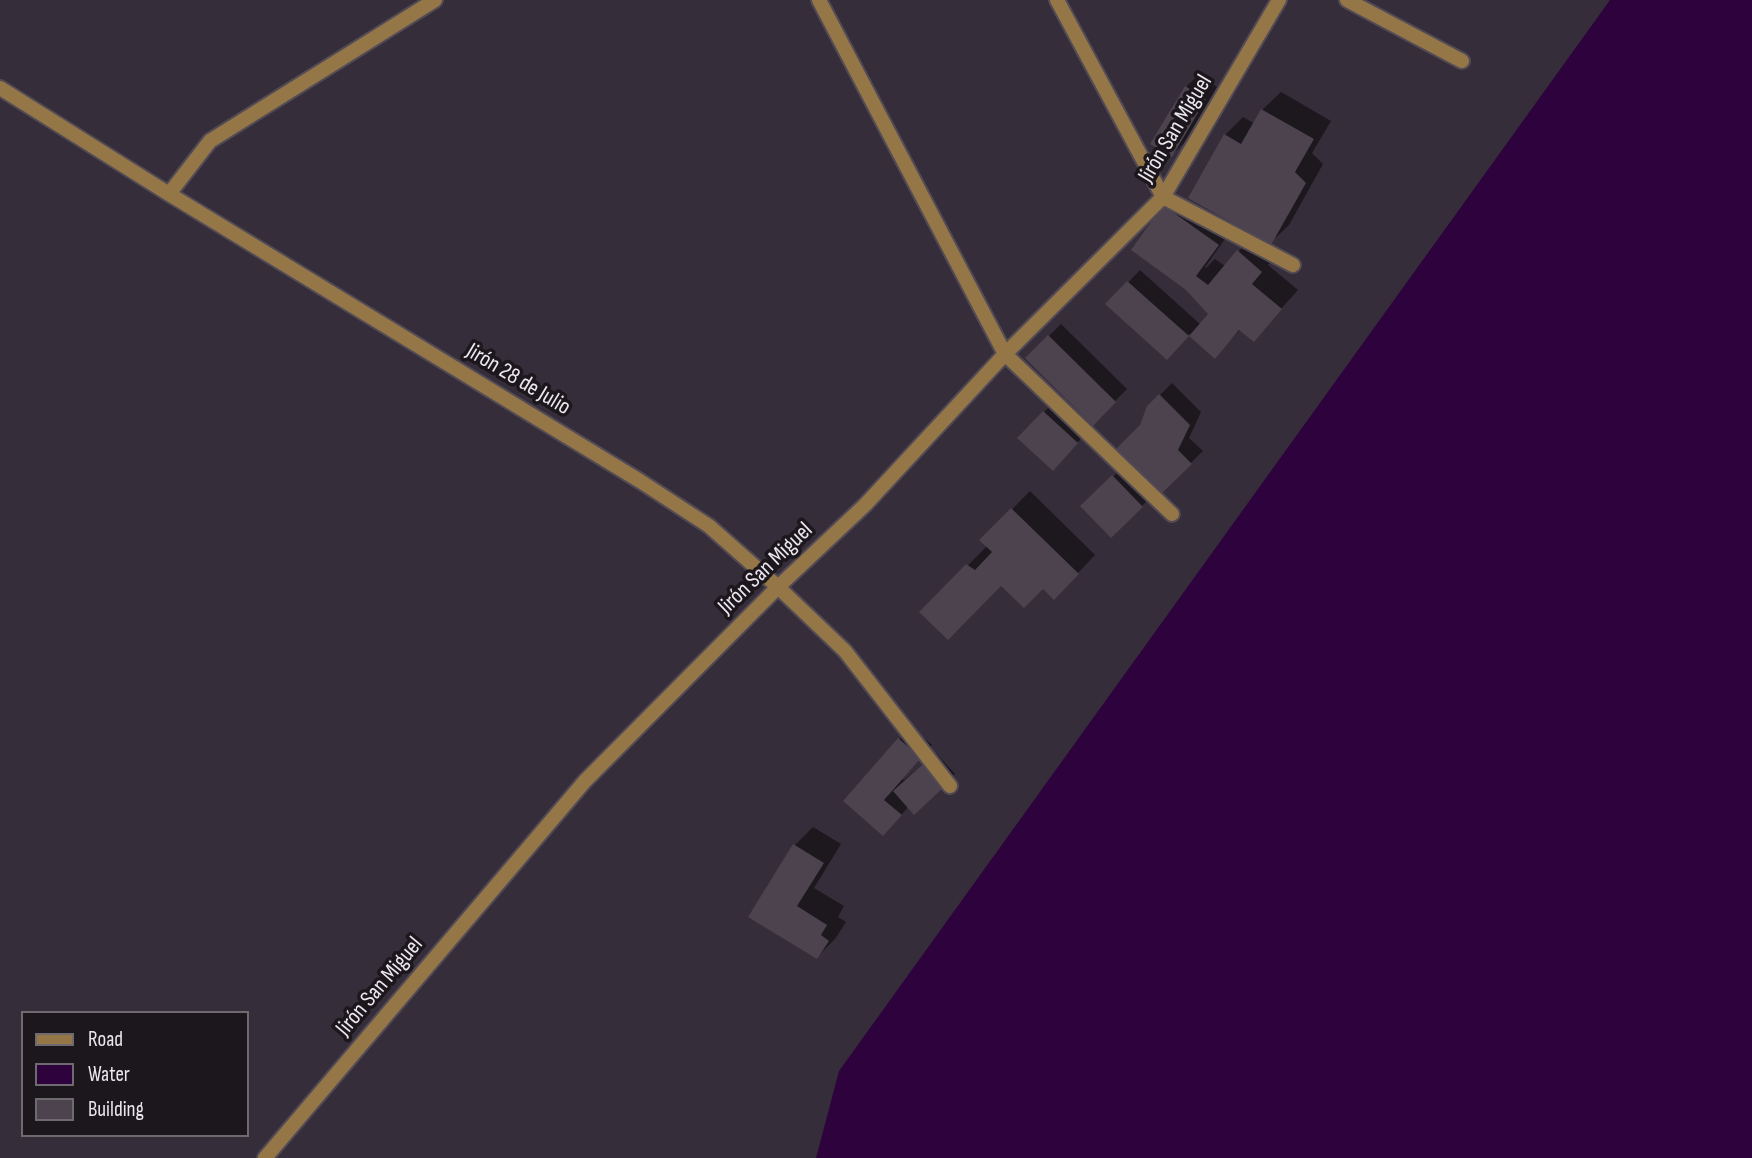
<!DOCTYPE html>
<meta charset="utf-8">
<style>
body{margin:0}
#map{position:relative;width:1752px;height:1158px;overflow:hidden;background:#352d39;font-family:"Sofia Sans Condensed",sans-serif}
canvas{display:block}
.legend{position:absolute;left:21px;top:1011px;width:228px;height:126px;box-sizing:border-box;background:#1b171c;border:2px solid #6f6a70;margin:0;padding:9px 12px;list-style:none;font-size:21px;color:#ece7ee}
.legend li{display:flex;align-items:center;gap:14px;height:35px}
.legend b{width:35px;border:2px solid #6f6a70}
</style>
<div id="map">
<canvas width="1752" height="1158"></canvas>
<ul class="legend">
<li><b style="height:9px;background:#957647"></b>Road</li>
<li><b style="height:19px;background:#2e033d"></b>Water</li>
<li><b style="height:19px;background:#4c434f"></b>Building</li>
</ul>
</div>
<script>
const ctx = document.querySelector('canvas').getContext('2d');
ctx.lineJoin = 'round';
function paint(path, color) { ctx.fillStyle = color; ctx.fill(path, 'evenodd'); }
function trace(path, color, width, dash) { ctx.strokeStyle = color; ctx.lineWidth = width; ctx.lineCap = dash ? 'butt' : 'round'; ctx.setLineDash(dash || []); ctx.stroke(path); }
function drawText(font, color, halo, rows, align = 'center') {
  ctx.font = font + ' "Sofia Sans Condensed",sans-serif'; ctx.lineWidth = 7; ctx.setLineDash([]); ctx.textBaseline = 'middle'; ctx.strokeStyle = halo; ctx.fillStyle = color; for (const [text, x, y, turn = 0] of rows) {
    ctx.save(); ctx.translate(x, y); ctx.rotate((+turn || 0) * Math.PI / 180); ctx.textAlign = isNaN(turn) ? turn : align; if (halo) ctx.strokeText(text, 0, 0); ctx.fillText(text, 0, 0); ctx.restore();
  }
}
paint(new Path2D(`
 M1610 0H1752V1158H816L839 1071Z`), '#2e033d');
paint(new Path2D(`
 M1198 75 1217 87 1184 143 1172 155 1186 87Z
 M1281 92 1331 121 1312 153 1323 164 1289 225 1269 244 1279 253 1268 265 1298 290 1253 340 1241 329 1215 356 1189 334 1179 346 1108 304 1140 270 1201 325 1211 313 1187 289 1133 249 1165 206 1177 194 1230 232 1205 267 1206 268 1215 259 1225 266 1255 234 1225 135 1243 117 1255 124 1262 110Z
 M1061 324 1127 389 1093 423 1027 358Z
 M1172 383 1201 412 1189 438 1203 451 1161 492 1142 426 1148 407Z
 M1056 400 1089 430 1065 456 1044 412Z
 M1125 465 1154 494 1111 536 1083 506Z
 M1030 491 1095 555 1054 598 1043 587 1001 583 922 612 988 545 982 540Z
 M911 727 932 745 902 779 904 780 936 753 955 774 943 786 909 806 895 822 845 800Z
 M813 827 841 844 814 888 844 906 838 917 846 922 835 939 817 957 751 916 795 845Z`), '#0007');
paint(new Path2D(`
 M1185 86 1206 99 1172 157 1150 144Z
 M1261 109 1314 139 1295 172 1306 183 1271 245 1188 198 1224 134 1241 144Z
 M1163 205 1219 245 1196 276 1208 285 1237 250 1262 272 1252 284 1282 309 1254 342 1239 330 1215 359 1189 336 1208 314 1186 290 1131 250Z
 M1127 281 1189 336 1167 360 1105 304Z
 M1048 335 1116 402 1093 426 1025 358Z
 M1159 394 1190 425 1178 450 1192 464 1161 494 1116 449 1140 425 1147 406Z
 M1043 411 1078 443 1053 471 1017 438Z
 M1112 475 1143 507 1111 538 1080 506Z
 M1011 508 1079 574 1054 600 1043 589 1024 608 1001 586 948 640 919 612 966 564 975 570 992 552 979 540Z
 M898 738 921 758 884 800 902 815 883 836 843 801Z
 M923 764 944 787 914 815 893 791Z
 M793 844 824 863 797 906 827 925 821 935 829 941 817 959 748 917Z`), '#4c434f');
const street = new Path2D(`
 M819 0 1005 354 1172 514
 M1057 0 1163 197 1293 265
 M1347 0 1462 61
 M0 88 169 194 640 481 709 526 778 587 845 651 950 786
 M169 194 210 141 435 0
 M265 1158 585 781 778 587 865 505 1005 354 1163 197 1279 0`);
trace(street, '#524b56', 18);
trace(street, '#957647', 14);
drawText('23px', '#ece7ee', '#1b171c', [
 ["Jirón San Miguel",1176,129,-59],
 ["Jirón 28 de Julio",518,380,31],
 ["Jirón San Miguel",766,569,-44],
 ["Jirón San Miguel",380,987,-50]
]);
</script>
